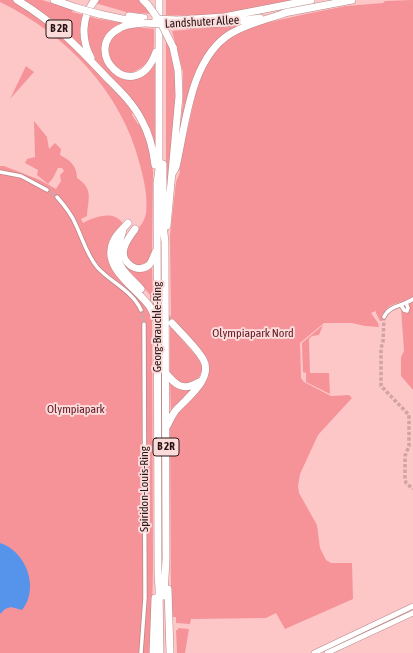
<!DOCTYPE html>
<style>
body{margin:0}
canvas{display:block;background:#fdc7c8}
</style>
<canvas width="413" height="653"></canvas>
<script>
const ctx = document.querySelector('canvas').getContext('2d');
ctx.lineJoin = 'round';
function paint(path, color) { ctx.fillStyle = color; ctx.fill(path, 'evenodd'); }
function trace(path, color, width, dash) { ctx.strokeStyle = color; ctx.lineWidth = width; ctx.lineCap = dash ? 'butt' : 'round'; ctx.setLineDash(dash || []); ctx.stroke(path); }
function drawText(font, color, halo, rows, align = 'center') {
  ctx.font = font + ' "Asap Condensed",sans-serif'; ctx.lineWidth = 4; ctx.setLineDash([]); ctx.textBaseline = 'middle'; ctx.strokeStyle = halo; ctx.fillStyle = color; for (const [text, x, y, turn = 0] of rows) {
    ctx.save(); ctx.translate(x, y); ctx.rotate((+turn || 0) * Math.PI / 180); ctx.textAlign = isNaN(turn) ? turn : align; if (halo) ctx.strokeText(text, 0, 0); ctx.fillText(text, 0, 0); ctx.restore();
  }
}
paint(new Path2D(`
 M0 0H12L40 17 93 66 133 110 132 115 138 124H142L151 151 153 172 152 255 146 264 135 266 124 256C126 251 127 246 129 241 135 231 144 225 146 213 148 197 144 180 140 165 122 92 66 34 0 2Z
 M21 0H42L73 10 72 12 84 15 85 51Z
 M97 0H140L153 14 126 12 95 3Z
 M166 0H295C251 9 212 18 166 15Z
 M413 0V296C400 306 384 300 382 321H380L376 313V311L371 313 378 323 379 327 365 326 352 323H324L300 343 301 378 304 382 331 396 349 395 352 398 318 435 300 474 298 486 299 493 317 525 320 548 326 560 331 563H352L353 599 285 629 276 613 266 618 191 619 190 624 176 623V617H173L171 603 170 425 173 419 208 375C209 370 210 365 207 359 202 349 182 329 173 320H171L170 236 176 182 180 172 179 168 198 83 212 54 231 36 257 25 306 14 346 6 383 3 385 1Z
 M88 16 98 19 125 23 112 31 105 58 131 77 156 57V150L134 103 96 61C85 44 86 34 88 16Z
 M245 24 204 59 177 156 183 103V72L172 31Z
 M134 27 154 29C154 47 157 58 139 69 112 87 90 32 134 27Z
 M166 37 174 59 177 92 166 216Z
 M26 66 34 72 10 99Z
 M34 121 47 137 49 149 55 143 61 149 60 155C70 160 77 166 77 178 94 189 88 199 87 216L81 219 83 223C94 217 112 210 122 222V226L109 245 152 317 153 567 152 619 150 627V653H0V166H4L40 180 56 189 61 181 60 175 64 171 62 168H58L53 178 48 184 37 175 38 170 25 163 27 159 35 157Z
 M123 243 126 265H152L153 307 150 304V295L121 261Z
 M413 300V390L401 376V357L404 351 401 308Z
 M323 325 319 335 312 336 309 339 310 373H329L330 394 306 382V373L303 372 302 343Z
 M170 328H172L200 360 203 369 197 381 185 385 173 378 170 373Z
 M170 383 193 388 171 413Z
 M178 628 189 629 185 653H177L176 630H178Z`), '#f69398');
paint(new Path2D(`
 M0 543C26 551 40 588 22 610L11 607 5 609 0 614Z`), '#5694ec');
trace(new Path2D(`
 M47 190 57 197
 M141 310 144 324
 M384 317 383 342 381 348V386L409 415V446L405 456V479L406 483 413 489`), '#d2a3a4', 3.5, [3.5, 2]);
trace(new Path2D(`
 M150 300 172 323`), '#d2a3a4', 7, [7, 3.5]);
const street = new Path2D(`
 M0 172 21 176 47 190
 M57 197C65 206 72 215 76 225 83 240 87 255 97 267 110 282 133 291 141 310
 M401 305 404 310 407 311 408 308 406 303
 M384 317C389 305 404 306 413 299
 M141 653 145 598 144 324`);
const secondary = new Path2D(`
 M314 653 413 606
 M327 653 413 613`);
const highway = new Path2D(`
 M17 0C54 22 78 47 107 78 120 91 134 104 142 121 150 135 153 149 155 165
 M54 0 77 8
 M143 0 148 5
 M159 0V169L157 183 158 574 159 588 160 653
 M284 13 352 0
 M99 14 136 22
 M129 16 144 18
 M178 20 224 17 311 0
 M144 23C136 24 127 24 120 28 78 49 135 110 156 52
 M178 25 225 23 260 18
 M91 58C81 39 81 17 95 0
 M163 164V225L165 242 166 559 164 596
 M172 174 176 167C186 124 190 59 230 34 248 23 269 19 288 12
 M128 223C123 229 116 234 113 242 102 267 133 286 147 303 151 307 153 313 156 319
 M167 226 179 96 178 70 173 47
 M123 229C122 236 118 243 117 250 114 265 132 279 141 289
 M135 229C131 235 126 241 124 248 120 262 137 275 149 265 152 262 154 255 156 251
 M165 372C175 385 183 392 199 382
 M167 426C170 420 172 415 176 410 188 397 214 378 203 359 196 347 182 334 172 323
 M168 589 170 653
 M153 653 155 598`);
trace(street, '#b88586', 5);
trace(secondary, '#b88586', 6);
trace(highway, '#b88586', 8);
trace(street, '#fff', 3.5);
trace(secondary, '#fff', 5);
trace(highway, '#fff', 7);
const highwayBridge = new Path2D(`
 M148 5 161 23 173 47
 M77 8 99 14
 M156 19 178 20
 M144 23 178 25`);
trace(highwayBridge, '#b88586', 8, []);
trace(highwayBridge, '#fff', 7);
for (const [x, y, w] of [
 [59,29,26],
 [166,447,26]
]) { const box = new Path2D(); box.roundRect(x - w / 2, y - 9, w, 18, 3); ctx.fillStyle = '#fcdbdb'; ctx.fill(box); trace(box, '#261414', 1); }
drawText('bold 11px', '#261414', null, [
 ["B 2R",59,29],
 ["B 2R",166,447]
]);
drawText('12px', '#261414', '#fcdbdb', [
 ["Landshuter Allee",202,22,-3],
 ["Georg-Brauchle-Ring",157,327,-90],
 ["Spiridon-Louis-Ring",144,489,-90]
]);
drawText('12px', '#621823', '#fcdbdb', [
 ["Olympiapark Nord",253,333],
 ["Olympiapark",76,409]
]);
</script>
